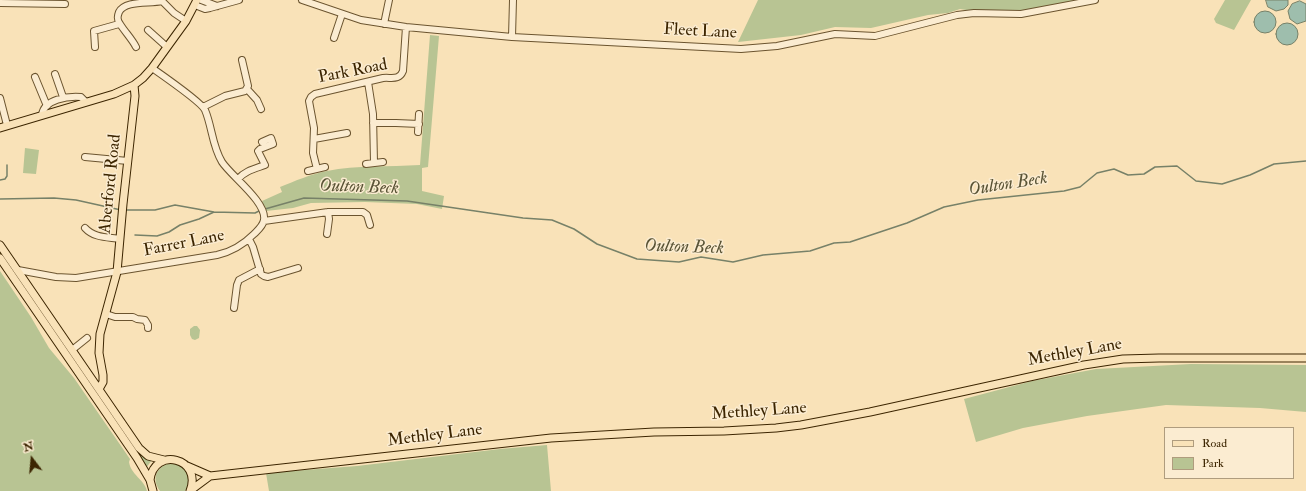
<!DOCTYPE html>
<style>
body{margin:0}
#map{position:relative;width:1306px;height:491px;overflow:hidden;background:#f9e2b8;font-family:"IM FELL Double Pica",serif}
canvas{display:block}
.legend{position:absolute;left:1164px;top:427px;width:130px;height:52px;box-sizing:border-box;background:#fbecd1;border:1px solid #af9c7e;margin:0;padding:5px 7px;list-style:none;font-size:12px;color:#3c2501}
.legend li{display:flex;align-items:center;gap:8px;height:20px}
.legend b{width:20px;border:1px solid #af9c7e}
.north{position:absolute;left:12px;top:439px;width:40px;height:40px;-webkit-text-stroke:3px #fbecd1;paint-order:stroke;rotate:344deg;font-size:11px;font-weight:700;line-height:16px;text-align:center;color:#3c2501}
.north::after{content:'';display:block;margin:auto;width:14px;height:18px;background:#3c2501;clip-path:polygon(50% 0,100% 100%,50% 72%,0 100%)}
</style>
<div id="map">
<canvas width="1306" height="491"></canvas>
<ul class="legend">
<li><b style="height:5px;background:#f9e2b8"></b>Road</li>
<li><b style="height:11px;background:#b8c493"></b>Park</li>
</ul>
<div class="north">N</div>
</div>
<script>
const ctx = document.querySelector('canvas').getContext('2d');
ctx.lineJoin = 'round';
function paint(path, color) { ctx.fillStyle = color; ctx.fill(path, 'evenodd'); }
function trace(path, color, width, dash) { ctx.strokeStyle = color; ctx.lineWidth = width; ctx.lineCap = dash ? 'butt' : 'round'; ctx.setLineDash(dash || []); ctx.stroke(path); }
function drawText(font, color, halo, rows, align = 'center') {
  ctx.font = font + ' "IM FELL Double Pica",serif'; ctx.lineWidth = 3; ctx.setLineDash([]); ctx.textBaseline = 'middle'; ctx.strokeStyle = halo; ctx.fillStyle = color; for (const [text, x, y, turn = 0] of rows) {
    ctx.save(); ctx.translate(x, y); ctx.rotate((+turn || 0) * Math.PI / 180); ctx.textAlign = isNaN(turn) ? turn : align; if (halo) ctx.strokeText(text, 0, 0); ctx.fillText(text, 0, 0); ctx.restore();
  }
}
paint(new Path2D(`
 M758 0H1077L1023 11H972L960 9 948 13 928 15 871 28 835 27 801 35 738 42Z
 M1225 0H1251L1234 30 1216 23 1214 19Z
 M430 35 439 36 428 167 422 168V191L444 196 442 209 417 204 365 202 311 203 293 208 266 211 262 201 282 192 280 187C295 181 311 174 327 171 357 165 389 167 420 165Z
 M25 148 39 150 36 174 23 173Z
 M0 250 152 460 146 468 0 253Z
 M0 271 31 317 49 348 74 378 130 459 129 462C131 475 144 479 147 491H0Z
 M194 326H197L200 330 199 338 195 340 192 339 190 335V329Z
 M1191 364 1306 365V412L1260 408 1166 405 1087 416 1023 428 976 442 964 399 1032 381 1096 369Z
 M547 445 551 491H269L266 473 357 466 500 449Z
 M173 462C176 463 180 464 183 466 191 472 190 484 185 491H160C150 477 158 465 173 462Z`), '#b8c493');
const water = new Path2D(`
 M1266 0H1288V5L1284 9 1276 11 1268 7Z
 M1300 1 1306 4V21L1297 24 1290 19 1288 11 1292 4Z
 M1254 22a11 11 0 1 1 22 0a11 11 0 1 1-22 0Z
 M1276 34a11 11 0 1 1 22 0a11 11 0 1 1-22 0Z`);
paint(water, '#9ebead');
trace(water, '#778168', 1);
trace(new Path2D(`
 M0 180 5 179 7 176V165
 M0 199 54 198 76 200 121 210
 M265 209 304 198 407 201 523 218 552 220 574 229 597 244 637 259 679 262 701 257 733 262 763 255 810 251 834 243 850 242 907 223 944 207 978 200 1064 191 1080 187 1097 173 1114 169 1128 175 1144 174 1155 167 1177 166 1196 181 1222 184 1250 175 1274 164 1306 161
 M125 210H155L175 205 214 212 255 213 261 210
 M135 235 157 236 169 232 180 225 199 219 214 212`), '#778168', 1.5);
const minor = new Path2D(`
 M161 0 174 13 186 21
 M201 0 217 6
 M302 0 361 20 406 27 512 37 741 49 777 46 835 34 875 36 957 15 974 13 1021 14 1095 0
 M0 3 65 4
 M195 5 205 9 210 8 239 0
 M384 24 389 0
 M148 30 167 47
 M512 37 513 0
 M334 38 342 14
 M95 47 94 31 119 24
 M136 47C132 39 125 32 120 24 117 20 117 17 119 12 125 0 149 4 162 1
 M55 74 63 97
 M35 77 47 106
 M368 82 373 114 374 163
 M247 89 257 100 261 109
 M0 98 7 125
 M203 107 225 96 245 91 248 86 242 60
 M42 115C44 99 68 96 81 97L86 102
 M373 123H396L419 124
 M418 132 419 114
 M314 139 347 133
 M85 157 128 161
 M366 164 383 162
 M317 169 313 153 314 128 309 101 311 97 315 94 383 78C391 77 399 81 403 71L406 27
 M308 171 325 167
 M238 179C245 171 254 169 265 165L258 151 260 149 273 144 271 138 262 142
 M264 221 328 212H363L367 215 370 225
 M85 228C94 238 108 237 120 239
 M327 234 329 219 328 212
 M249 239 253 247 261 274 264 276 268 277 298 268
 M18 270 56 277 76 278 217 255C231 252 244 244 254 234 258 230 263 226 264 220 267 202 231 176 222 162 212 146 212 126 205 110 201 102 162 75 152 68
 M234 308 237 285 239 280 260 269
 M106 314 115 317H133L137 319 145 320 148 325V328
 M72 350 87 338`);
const major = new Path2D(`
 M0 128 114 94 134 85 143 78 152 68 186 21 197 0
 M0 245 139 448 148 456 164 460
 M0 258 137 458 150 480 153 491
 M99 389 103 382V375L99 353 100 334 117 272 123 204 135 96 134 85
 M187 466 210 476 551 438 654 432 724 431 776 428 801 425 870 412 1084 365 1123 359 1159 358H1306
 M150 480C154 446 203 458 190 491
 M191 490 210 476`);
trace(minor, '#6b542f', 8);
trace(major, '#3c2501', 9);
trace(minor, '#fbecd1', 6);
trace(major, '#f9e2b8', 7);
drawText('17px', '#3c2501', '#fbecd1', [
 ["Fleet Lane",700,32,3],
 ["Park Road",353,72,-11],
 ["Aberford Road",111,184,-84],
 ["Farrer Lane",184,244,-11],
 ["Methley Lane",1075,353,-10],
 ["Methley Lane",759,412,-4],
 ["Methley Lane",435,436,-7]
]);
drawText('italic 18px', '#595335', '#fbecd1', [
 ["Oulton Beck",1008,185,-9],
 ["Oulton Beck",359,188,2],
 ["Oulton Beck",684,248,2]
]);
</script>
